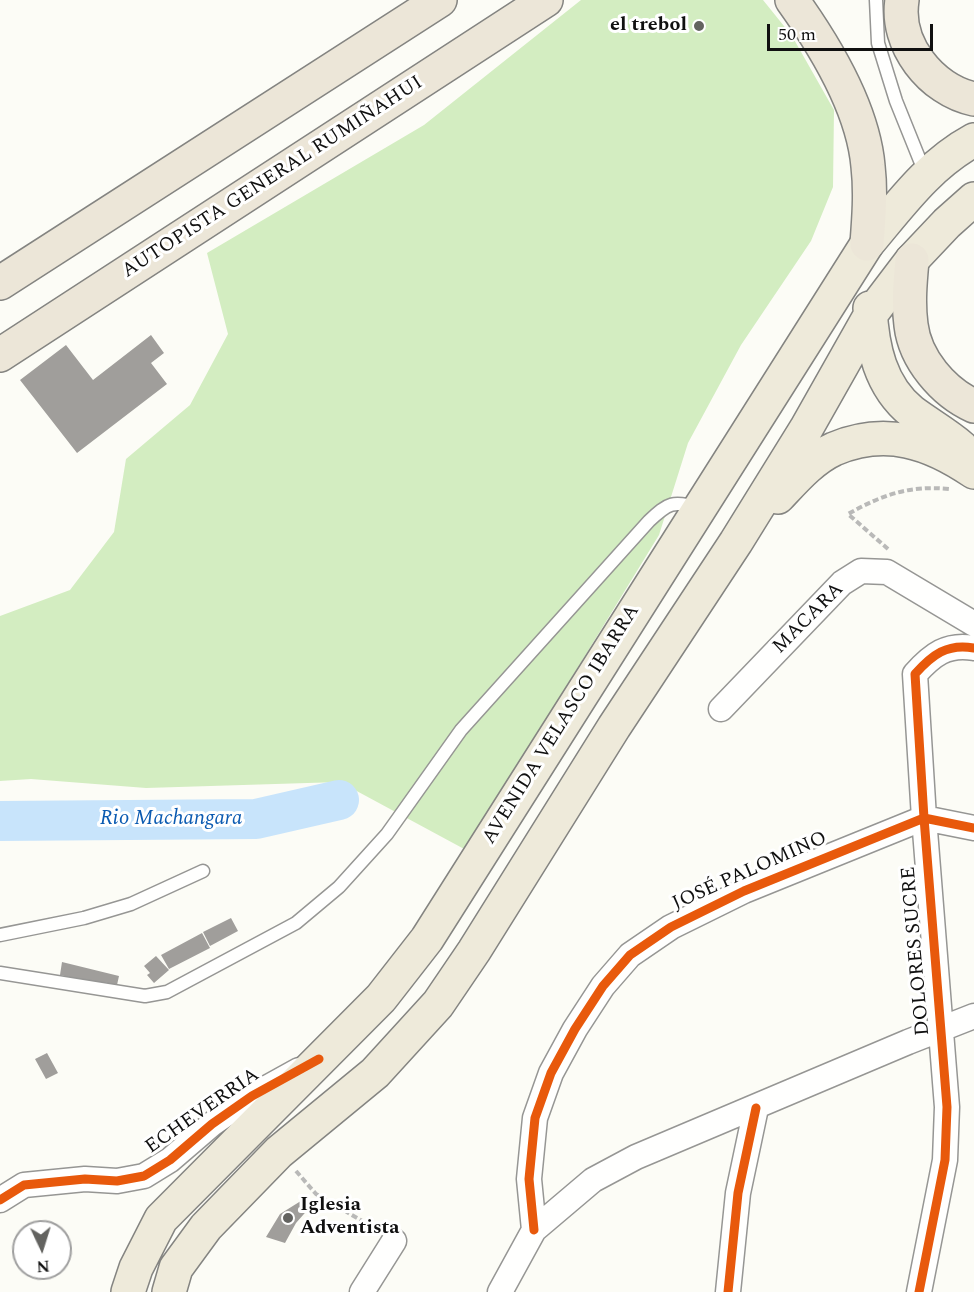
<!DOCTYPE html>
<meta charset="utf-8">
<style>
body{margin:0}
#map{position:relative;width:974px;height:1292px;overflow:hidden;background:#fcfcf6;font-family:Spectral,serif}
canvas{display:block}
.north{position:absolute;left:12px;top:1220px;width:60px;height:60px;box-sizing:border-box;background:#fff;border:2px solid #9f9f9f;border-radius:50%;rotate:176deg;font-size:16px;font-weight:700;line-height:24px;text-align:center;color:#101010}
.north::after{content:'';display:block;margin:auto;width:21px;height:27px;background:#636360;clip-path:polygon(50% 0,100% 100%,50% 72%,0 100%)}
.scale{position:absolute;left:767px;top:24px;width:166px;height:27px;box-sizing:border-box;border:3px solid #101010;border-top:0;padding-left:8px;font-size:18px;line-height:21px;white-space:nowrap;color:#101010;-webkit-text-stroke:4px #fff;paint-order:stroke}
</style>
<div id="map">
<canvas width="974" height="1292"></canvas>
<div class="north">N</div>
<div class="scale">50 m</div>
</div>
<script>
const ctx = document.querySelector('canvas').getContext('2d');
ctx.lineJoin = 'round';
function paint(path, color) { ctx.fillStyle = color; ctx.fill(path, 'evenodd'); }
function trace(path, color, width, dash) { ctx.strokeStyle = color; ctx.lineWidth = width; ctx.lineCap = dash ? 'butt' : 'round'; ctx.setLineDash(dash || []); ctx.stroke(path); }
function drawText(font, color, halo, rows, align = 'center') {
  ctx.font = font + ' Spectral,serif'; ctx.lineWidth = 6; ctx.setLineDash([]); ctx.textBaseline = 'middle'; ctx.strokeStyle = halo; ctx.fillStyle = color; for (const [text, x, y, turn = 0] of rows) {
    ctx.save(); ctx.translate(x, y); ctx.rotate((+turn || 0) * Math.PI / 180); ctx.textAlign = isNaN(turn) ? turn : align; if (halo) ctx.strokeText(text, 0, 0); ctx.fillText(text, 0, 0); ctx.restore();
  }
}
paint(new Path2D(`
 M581 0H763L792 36 834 110 833 187 811 241 741 345 688 443 659 535 466 850 340 782 146 788 31 779 0 781V616L70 590 114 532 126 459 190 405 228 334 207 253 424 125Z`), '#d3edc1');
trace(new Path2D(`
 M0 821 256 819 339 800`), '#c8e4fb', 40);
paint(new Path2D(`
 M151 335 164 353 151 363 167 384 77 453 20 380 66 345 93 380Z
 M231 918 238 931 210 946 203 932Z
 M202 933 210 948 169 969 161 955Z
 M156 956 169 970 154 983 147 975 150 973 144 966Z
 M62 962 119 976 117 985 103 982 102 984 60 975Z
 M47 1053 58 1073 46 1079 35 1059Z
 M304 1199 311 1206 296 1223 285 1243 266 1237 280 1214Z`), '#a09e9b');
const service = new Path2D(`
 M876 0 878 43 896 101 925 173
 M0 935 84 918 131 904 203 871
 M0 973 145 996 167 992 296 923 339 887 387 834 461 730 649 521C668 503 673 500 699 508`);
const minor = new Path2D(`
 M721 709 842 583 861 571 887 572 974 624
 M0 1200 24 1185 85 1179 117 1181 144 1176 170 1160 212 1124 252 1096 299 1070
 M534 1230 529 1179 535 1118 551 1073 575 1029 603 986 630 955 671 927 744 891 924 818 974 828
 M362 1292 394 1241
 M500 1292 534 1230 593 1180 636 1157 908 1042 974 1016
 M728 1292 738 1193 756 1108
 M919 1292 945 1160 947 1107 924 818 915 674C932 655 947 643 974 648`);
const primary = new Path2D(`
 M870 308C872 347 880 386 912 412 928 424 946 434 961 447
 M778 497C794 480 812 459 834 449 886 427 930 442 974 472
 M128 1292 136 1268 161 1219 381 998 427 939 867 244C900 205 928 165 974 140
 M169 1292 176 1268 206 1227 279 1152 375 1073 438 1004 474 951 614 727 736 542 806 429 871 314 912 260 947 223 974 199`);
const trunk = new Path2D(`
 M792 0C825 46 863 109 868 166 871 192 869 218 867 244
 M902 0C895 44 931 90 974 99
 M912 260C910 282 908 303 911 325 915 359 943 392 974 406
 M0 283 440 0
 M0 355 546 0`);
trace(service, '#969694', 15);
trace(minor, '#969694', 27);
trace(primary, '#848481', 36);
trace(trunk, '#848481', 36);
trace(new Path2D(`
 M888 549 848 514C882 495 909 485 949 489
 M296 1171 316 1194 376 1229`), '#b9b9b8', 4, [6, 3]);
trace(service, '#fffffe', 12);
trace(minor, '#fffffe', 24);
trace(primary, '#eeeada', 33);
trace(trunk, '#ece6d8', 33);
trace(new Path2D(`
 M0 1200 24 1185 85 1179 117 1181 144 1176 170 1160 212 1124 252 1096 319 1059
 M534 1230 529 1179 535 1118 551 1073 575 1029 603 986 630 955 671 927 744 891 924 818 974 828
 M728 1292 738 1193 756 1108
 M919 1292 945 1160 947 1107 924 818 915 674C932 655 947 643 974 648`), '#e8590c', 9);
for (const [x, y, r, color] of [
 [699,26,6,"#636360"],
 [288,1218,6,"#636360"]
]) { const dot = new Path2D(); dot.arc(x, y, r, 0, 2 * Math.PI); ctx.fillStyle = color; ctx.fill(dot); trace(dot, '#fff', 2); }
drawText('bold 20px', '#101010', '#fff', [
 ["el trebol",687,26],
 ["Iglesia",300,1206,"left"],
 ["Adventista",300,1229,"left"]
], 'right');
drawText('20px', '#101010', '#fff', [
 ["AUTOPISTA GENERAL RUMIÑAHUI",273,178,-33],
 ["MACARA",809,619,-45],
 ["AVENIDA VELASCO IBARRA",562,725,-58],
 ["JOSÉ PALOMINO",750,872,-24],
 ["DOLORES SUCRE",917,951,-95],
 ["ECHEVERRIA",203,1112,-35]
]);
drawText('italic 21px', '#0a5ab1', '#fff', [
 ["Rio Machangara",171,820]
]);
</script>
